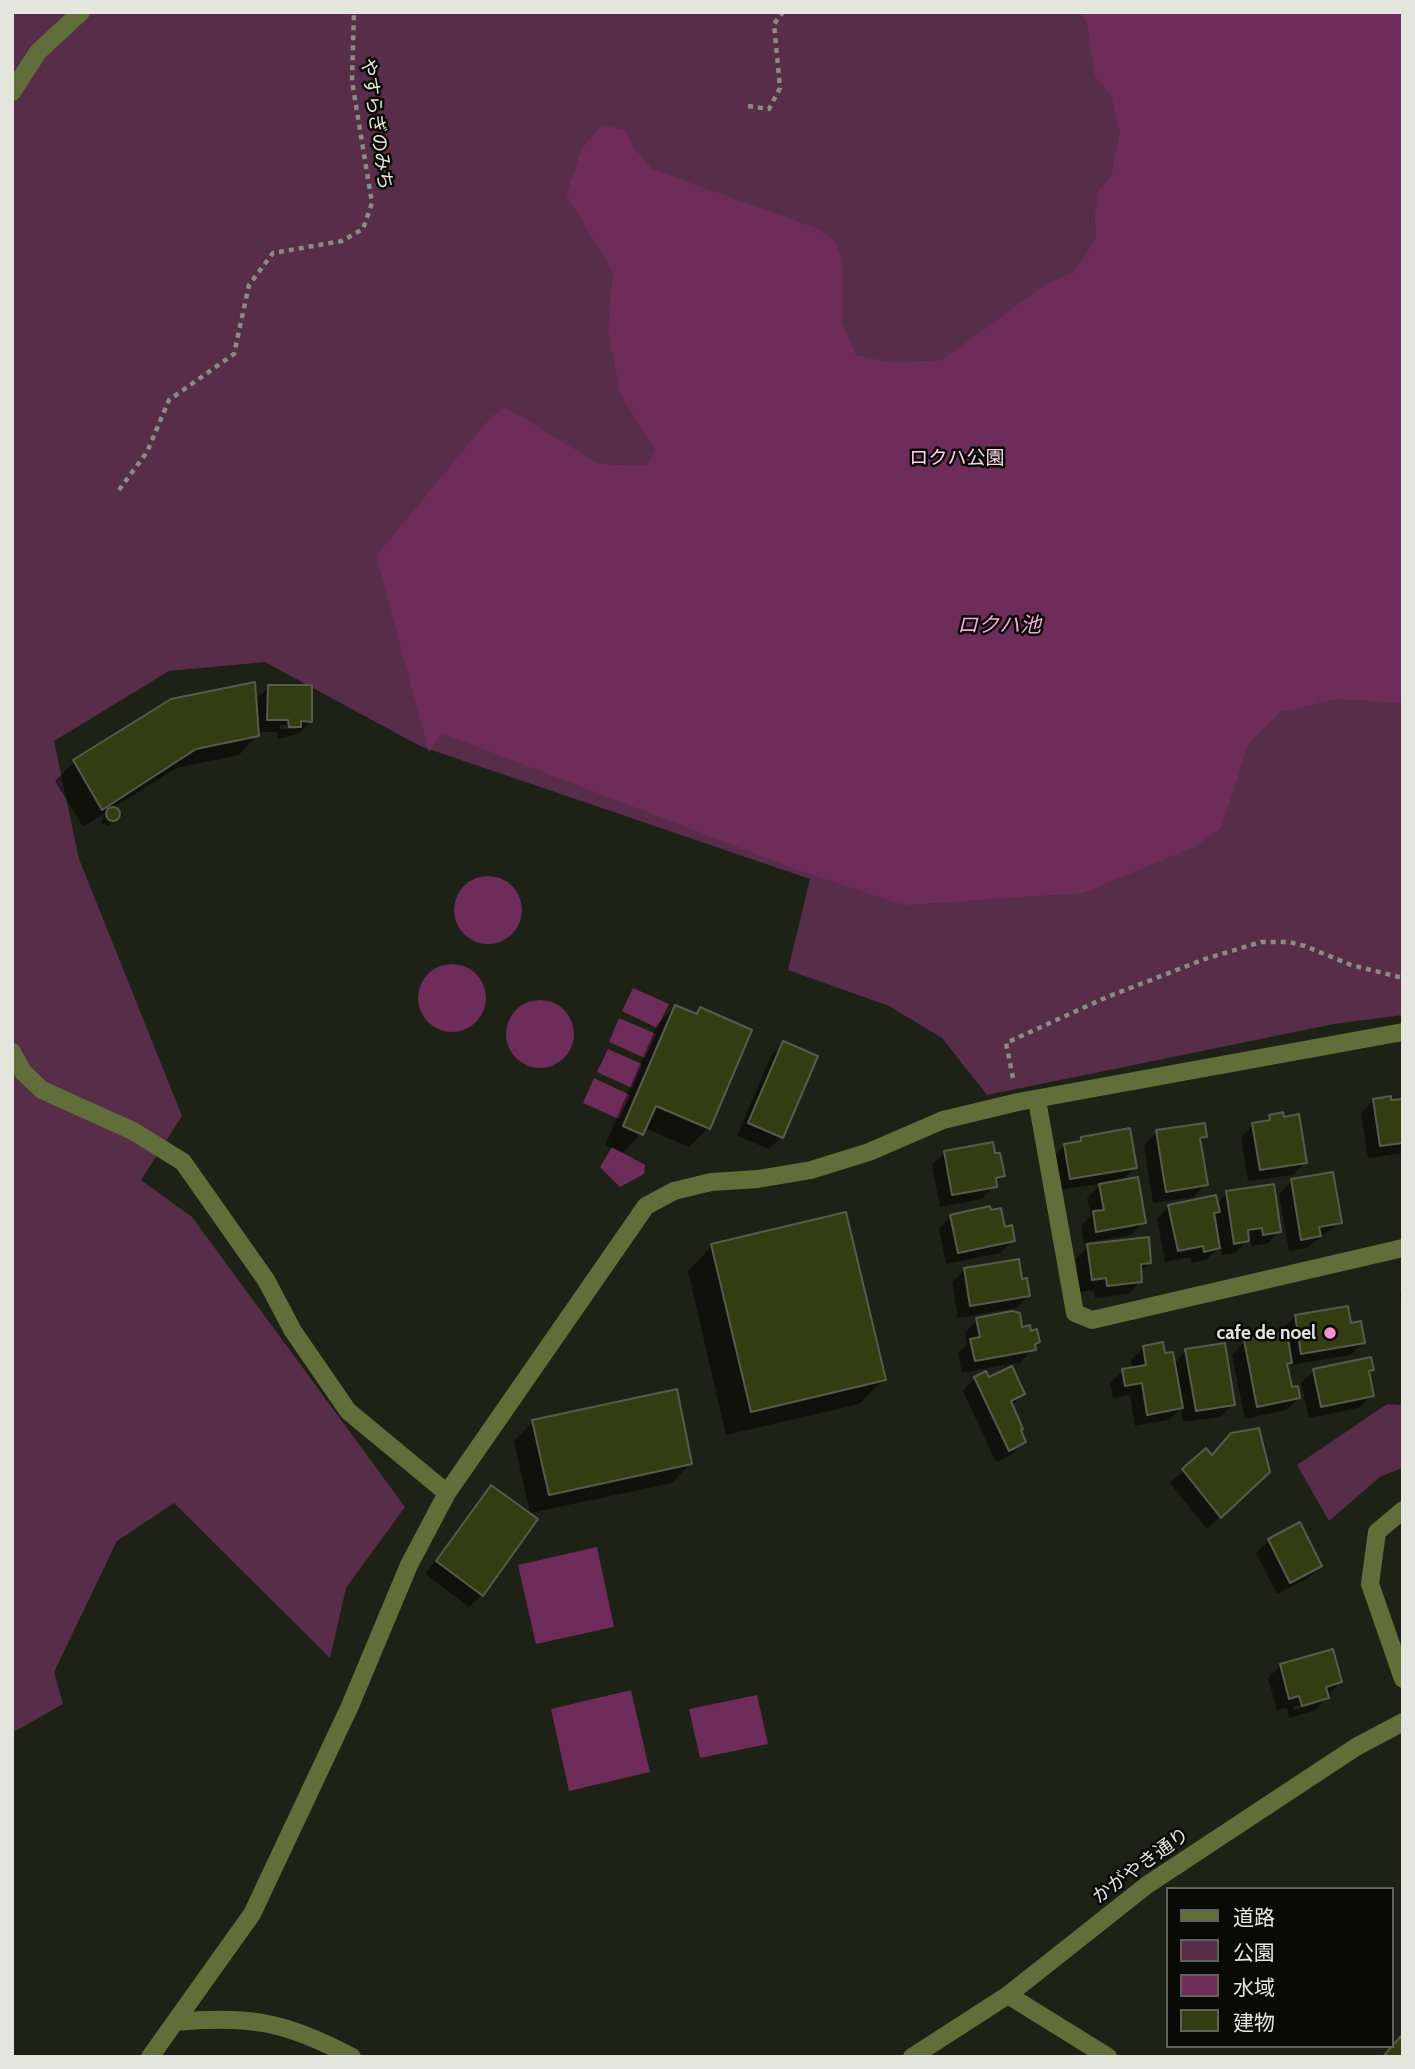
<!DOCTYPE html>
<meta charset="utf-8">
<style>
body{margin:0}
#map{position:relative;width:1415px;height:2069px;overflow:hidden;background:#1e2115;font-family:Cabin,"Noto Sans JP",sans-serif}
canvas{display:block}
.frame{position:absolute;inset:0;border:14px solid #e4e6de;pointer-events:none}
.legend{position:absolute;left:1166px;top:1887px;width:228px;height:161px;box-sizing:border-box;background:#090a06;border:2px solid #61625c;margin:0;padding:9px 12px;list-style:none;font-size:21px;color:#e4e6de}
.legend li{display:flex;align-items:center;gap:14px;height:35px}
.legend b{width:35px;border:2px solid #61625c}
</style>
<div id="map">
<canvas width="1415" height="2069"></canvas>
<div class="frame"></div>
<ul class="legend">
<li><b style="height:9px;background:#616e3a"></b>道路</li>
<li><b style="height:19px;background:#572d4a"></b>公園</li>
<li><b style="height:19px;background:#6d2c5a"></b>水域</li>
<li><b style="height:19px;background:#343d12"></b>建物</li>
</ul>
</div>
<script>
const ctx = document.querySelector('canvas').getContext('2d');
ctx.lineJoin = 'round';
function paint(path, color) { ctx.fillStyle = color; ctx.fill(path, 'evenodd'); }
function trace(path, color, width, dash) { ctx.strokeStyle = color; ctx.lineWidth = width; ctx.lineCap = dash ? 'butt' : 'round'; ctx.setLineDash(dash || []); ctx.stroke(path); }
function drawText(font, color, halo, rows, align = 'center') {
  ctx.font = font + ' Cabin,"Noto Sans JP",sans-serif'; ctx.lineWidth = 5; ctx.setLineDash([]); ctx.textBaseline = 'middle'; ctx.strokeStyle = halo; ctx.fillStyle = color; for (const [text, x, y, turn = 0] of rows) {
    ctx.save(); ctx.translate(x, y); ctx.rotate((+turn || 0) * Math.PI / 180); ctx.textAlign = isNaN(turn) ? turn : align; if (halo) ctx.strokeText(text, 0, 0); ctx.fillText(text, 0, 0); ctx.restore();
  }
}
paint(new Path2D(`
 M12 12H1403V1015L1334 1024 987 1095 942 1038 889 1006 788 970 810 879 420 746 265 662 169 671 54 741 79 859 182 1116 141 1180 192 1217 405 1507 346 1588 330 1658 174 1503 117 1541 54 1672 63 1704 12 1733Z
 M1387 1404 1403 1405V1468L1381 1476 1329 1521 1297 1465Z`), '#572d4a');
paint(new Path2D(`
 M1080 12H1403V703L1336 699 1281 712 1249 742 1221 828 1194 847 1083 893 904 905 803 872 441 733 429 752 376 556 490 418 505 407 599 464 647 466 655 450 621 396 608 331 613 272 566 195 582 148 602 125 626 130 635 149 652 169 816 228 835 241 842 261V322L856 355 893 363 942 360 1046 284 1074 272 1096 239 1095 213 1099 190 1111 177 1120 131 1111 95 1095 77 1087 23Z
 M454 910a34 34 0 1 1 68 0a34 34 0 1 1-68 0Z
 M418 998a34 34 0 1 1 68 0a34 34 0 1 1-68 0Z
 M633 988 669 1004 657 1028 622 1011Z
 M506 1034a34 34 0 1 1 68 0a34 34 0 1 1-68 0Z
 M619 1018 656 1034 645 1058 609 1042Z
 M608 1049 642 1064 632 1088 597 1072Z
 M594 1078 630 1095 619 1119 583 1103Z
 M612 1147 645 1165 644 1174 620 1187 600 1167Z
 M597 1547 614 1627 536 1644 518 1565Z
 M631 1690 650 1772 569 1791 551 1709Z
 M757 1695 768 1744 700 1758 689 1709Z`), '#6d2c5a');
paint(new Path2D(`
 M269 687 311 721 298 734 277 739V732H257V736L239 755 176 768 111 809 117 811 109 826 101 823 105 813 83 827 55 781 74 762 254 701ZM280 725 299 726 296 729H280Z
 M675 1007 695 1015 701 1009 708 1128 689 1147 645 1128 623 1153 605 1145 657 1025Z
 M783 1043 781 1137 769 1149 737 1136 771 1056Z
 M1374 1100H1403V1153L1368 1158 1361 1113Z
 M1269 1116H1298L1305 1162 1293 1175 1248 1181 1241 1137 1253 1125 1262 1123Z
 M1157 1132 1206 1137 1199 1143 1206 1184 1193 1197 1153 1203 1144 1145Z
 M1082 1138 1135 1167 1120 1182 1144 1222 1131 1235 1084 1243 1081 1226 1091 1216 1087 1198 1103 1183 1058 1190 1052 1158 1065 1145 1077 1143Z
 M945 1152 993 1155 1003 1176 982 1199 940 1207 932 1165Z
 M1292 1181 1340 1222 1307 1248 1289 1251 1279 1194Z
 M1227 1193 1279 1231 1267 1244 1251 1246 1250 1238 1235 1253 1222 1255 1221 1245 1206 1260 1192 1263 1190 1257 1165 1262 1157 1219 1169 1206 1217 1204ZM1216 1214 1218 1231 1215 1232 1213 1217Z
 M951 1216 1004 1229 1013 1240 1000 1253 946 1264 939 1229Z
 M712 1246 884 1380 859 1404 726 1435 688 1271Z
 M1088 1246 1149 1263 1140 1272 1141 1281 1128 1294 1095 1298 1094 1290 1080 1292 1076 1259Z
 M965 1270 1028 1296 1016 1308 958 1318 952 1282Z
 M1403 1291V1312L1400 1293Z
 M1295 1316 1350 1325 1363 1343 1350 1355 1286 1366 1290 1389 1299 1398 1286 1410 1245 1419 1232 1355 1244 1342 1284 1334 1283 1329Z
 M977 1320 1021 1329 1030 1333 1038 1342 1021 1362 962 1373 958 1353 967 1345 965 1333Z
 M1144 1347 1174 1363 1186 1351 1233 1404 1220 1417 1183 1422 1181 1408 1169 1420 1135 1426 1130 1395 1113 1398 1110 1383 1123 1371 1133 1369 1131 1360Z
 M1372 1369 1367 1374 1372 1395 1359 1408 1309 1418 1301 1383 1314 1371Z
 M975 1378 988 1380 1023 1394 1011 1406 1024 1442 1011 1455 996 1462 963 1391Z
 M533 1422 690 1464 672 1483 530 1513 514 1441Z
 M1206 1451 1211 1457 1255 1484 1207 1529 1170 1483Z
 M491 1487 482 1595 469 1607 425 1574Z
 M1269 1541 1320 1566 1308 1578 1277 1594 1256 1553Z
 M1281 1665 1340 1682 1315 1710 1289 1718 1287 1708 1277 1710 1268 1678ZM1315 1701V1704L1294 1710 1293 1707Z`), '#0007');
const building = new Path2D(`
 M255 682 259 736 196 749 102 810 73 760 171 699Z
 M268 685H312V722L301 721V727H289L288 720H267Z
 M106 814a7 7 0 1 1 14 0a7 7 0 1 1-14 0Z
 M675 1005 697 1014 700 1007 752 1030 710 1129 656 1106 643 1135 623 1126Z
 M783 1041 818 1056 783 1138 748 1123Z
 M1391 1096V1100L1403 1099V1143L1380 1146 1373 1099Z
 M1283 1112 1284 1117 1299 1114 1307 1163 1260 1170 1252 1123 1270 1120 1269 1115Z
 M1205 1123 1207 1137 1200 1138 1208 1185 1166 1192 1156 1130Z
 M1130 1128 1137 1168 1070 1179 1064 1144 1081 1141V1137Z
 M993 1142 995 1153H1000L1005 1176 996 1178 997 1187 952 1195 944 1151Z
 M1333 1172 1342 1223 1319 1227 1321 1236 1301 1240 1291 1179Z
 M1138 1177 1146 1223 1096 1232 1093 1211 1104 1210 1099 1184Z
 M1274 1184 1281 1232 1263 1235 1262 1228 1248 1230 1249 1241 1234 1244 1226 1191Z
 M1216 1195 1220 1212 1214 1213 1220 1248 1204 1252 1203 1246 1178 1251 1168 1205Z
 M990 1206 991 1210 1001 1208 1005 1227 1012 1225 1015 1241 958 1253 950 1215Z
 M846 1212 886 1380 751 1412 711 1244Z
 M1149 1237 1151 1263 1141 1264 1142 1282 1107 1286 1106 1278 1092 1280 1087 1244Z
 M1019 1259 1022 1279 1027 1278 1030 1296 970 1306 964 1268Z
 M1348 1306 1351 1323 1361 1321 1365 1343 1301 1354 1295 1315Z
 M1012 1311 1020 1313 1022 1327 1030 1325 1031 1331 1037 1329 1040 1342 1035 1344 1036 1350 975 1361 970 1339 980 1337 976 1318Z
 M1287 1332 1292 1363 1287 1364 1292 1387 1298 1386 1300 1398 1257 1407 1244 1340Z
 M1163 1342 1165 1353 1173 1352 1183 1408 1147 1415 1142 1383 1125 1386 1122 1369 1146 1365 1143 1346Z
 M1225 1343 1235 1405 1196 1411 1185 1349Z
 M1371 1357 1374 1370 1369 1371 1374 1396 1321 1407 1313 1369Z
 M1012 1366 1025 1394 1011 1401 1023 1429 1021 1430 1026 1442 1009 1451 974 1377 986 1371 989 1377Z
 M677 1389 692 1464 549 1495 532 1420Z
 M1259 1428 1270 1472 1221 1518 1182 1469 1206 1448 1212 1455 1231 1433Z
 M491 1485 538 1519 483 1596 436 1561Z
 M1300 1522 1322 1566 1290 1583 1268 1539Z
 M1333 1649 1342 1682 1326 1687 1329 1698 1302 1706 1299 1696 1289 1699 1280 1664Z
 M1403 2034V2057H1383L1392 2046Z`);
paint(building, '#343d12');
trace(building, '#575b4d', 2);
trace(new Path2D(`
 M748 106 769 109 780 88 774 24 783 12
 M119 490 147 452 169 400 234 354 249 285 273 253 342 241 363 229 372 203 352 81 354 12
 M1013 1078 1006 1043 1107 997 1205 959 1261 942H1289L1305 946 1351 965 1403 978`), '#8a8c82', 4.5, [5, 5]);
trace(new Path2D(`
 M12 92 38 52 81 12
 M12 1052 23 1072 42 1090 133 1131 183 1162 266 1280 293 1331 348 1411 447 1493
 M1037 1100 1075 1313 1092 1320 1403 1248
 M1403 1510 1377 1532 1370 1584 1403 1679
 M1008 1995 1108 2057
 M176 2022C249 2015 287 2022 352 2057
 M150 2057 252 1914 350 1706 409 1565 447 1493 646 1206 674 1191 711 1182 758 1179 811 1170 869 1152 943 1120 1018 1102 1403 1032
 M912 2057 1008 1995 1147 1885 1356 1747 1403 1722`), '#616e3a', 18);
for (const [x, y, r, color] of [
 [1330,1333,7,"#f491d4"]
]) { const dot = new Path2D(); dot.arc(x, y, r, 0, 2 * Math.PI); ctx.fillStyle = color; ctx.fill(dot); trace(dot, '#090a06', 2.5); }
drawText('19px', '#e4e6de', '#090a06', [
 ["やすらぎのみち",376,124,82],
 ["かがやき通り",1141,1866,-36]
]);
drawText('19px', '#fcd4ed', '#090a06', [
 ["ロクハ公園",957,458]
]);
drawText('bold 19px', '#e4e6de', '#090a06', [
 ["cafe de noel",1316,1333]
], 'right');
drawText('italic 21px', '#f5a7db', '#090a06', [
 ["ロクハ池",999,626]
]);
</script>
